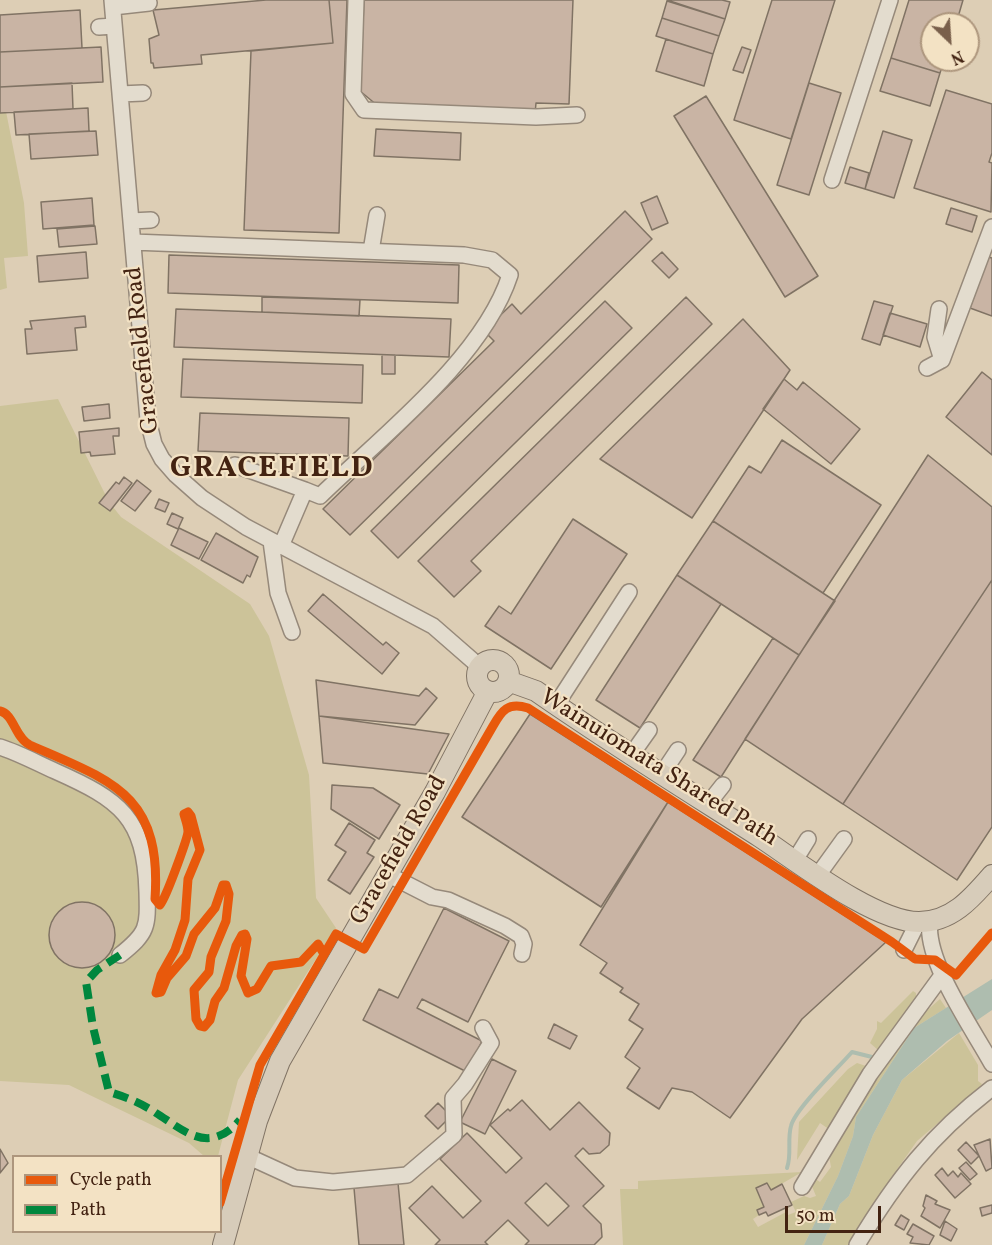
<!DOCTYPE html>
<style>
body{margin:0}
#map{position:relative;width:992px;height:1245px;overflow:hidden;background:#ddceb5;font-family:Vollkorn,serif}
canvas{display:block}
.legend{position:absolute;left:12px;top:1155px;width:210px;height:78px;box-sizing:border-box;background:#f3e2c4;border:2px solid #ad967d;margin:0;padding:8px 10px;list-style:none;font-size:18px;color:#432312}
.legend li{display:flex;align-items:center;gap:12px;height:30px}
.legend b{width:30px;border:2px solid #ad967d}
.north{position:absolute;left:920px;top:12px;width:60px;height:60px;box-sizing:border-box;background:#f3e2c4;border:2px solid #ad967d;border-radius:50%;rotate:155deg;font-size:16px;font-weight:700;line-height:24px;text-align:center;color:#432312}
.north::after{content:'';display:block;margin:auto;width:21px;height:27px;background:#795f4b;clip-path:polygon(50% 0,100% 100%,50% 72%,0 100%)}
.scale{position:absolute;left:785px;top:1206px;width:96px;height:27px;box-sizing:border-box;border:3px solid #432312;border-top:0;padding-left:8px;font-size:18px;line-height:21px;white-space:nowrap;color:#432312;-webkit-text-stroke:4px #f3e2c4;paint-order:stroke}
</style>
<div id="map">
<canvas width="992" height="1245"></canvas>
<ul class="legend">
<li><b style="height:8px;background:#e8590c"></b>Cycle path</li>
<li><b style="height:8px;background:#00873e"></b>Path</li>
</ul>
<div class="north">N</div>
<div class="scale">50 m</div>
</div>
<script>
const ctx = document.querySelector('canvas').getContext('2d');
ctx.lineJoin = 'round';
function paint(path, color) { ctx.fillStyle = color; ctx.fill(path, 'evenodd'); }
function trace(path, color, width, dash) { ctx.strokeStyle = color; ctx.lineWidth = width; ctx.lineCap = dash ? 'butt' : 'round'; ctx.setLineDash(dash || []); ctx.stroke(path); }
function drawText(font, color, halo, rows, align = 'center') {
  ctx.font = font + ' Vollkorn,serif'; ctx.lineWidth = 4.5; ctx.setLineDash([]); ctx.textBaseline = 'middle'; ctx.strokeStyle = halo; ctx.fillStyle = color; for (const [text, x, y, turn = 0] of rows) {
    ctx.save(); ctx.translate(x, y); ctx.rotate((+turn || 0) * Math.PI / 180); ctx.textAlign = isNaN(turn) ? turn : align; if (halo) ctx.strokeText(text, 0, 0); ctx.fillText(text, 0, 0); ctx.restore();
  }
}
paint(new Path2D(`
 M0 81 24 203 28 256 4 258 7 288 0 290Z
 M58 399 109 502 121 517 250 604 269 636 309 775 316 898 336 928 238 1080 218 1156H204L189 1143 69 1085 0 1081V406ZM83 902 104 911C124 936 110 967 78 967 50 960 41 932 60 910Z
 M913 991 916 993V1002L879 1055 878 1050 870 1043 877 1029V1021L881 1023Z
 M940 999 946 1008 914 1028 856 1117 853 1136 838 1176 804 1245H623L620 1189H638V1181L802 1172 771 1190 767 1183 756 1188 764 1207 757 1210 759 1215 753 1219 758 1227 786 1212 788 1215 796 1212 791 1202 804 1196 810 1198 816 1196 811 1184 814 1178 820 1182 831 1167 829 1156 839 1134 906 1029Z
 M959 1033 978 1065V1081L982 1084 979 1088 917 1141 884 1188 850 1245H822L840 1204 849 1196 873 1135 902 1080Z
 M857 1063 866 1066 873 1063 830 1130 820 1123 797 1160 799 1122 848 1069Z`), '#ccc399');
paint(new Path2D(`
 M992 979V1010L947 1041 902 1080 873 1135 849 1196 840 1204 822 1245H804L838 1176 853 1136 856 1117 914 1028Z`), '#aebdaf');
trace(new Path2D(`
 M787 1168C792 1154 787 1140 791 1126 795 1109 839 1067 852 1052L872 1057`), '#aebdaf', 4);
const building = new Path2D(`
 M329 0H347L339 233 244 230 251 51 333 43Z
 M329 0 333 43 201 55 202 64 154 68 153 63H151L149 39 159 35 153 10 266 0Z
 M364 0H573L569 104 536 103 535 114 378 106 360 91Z
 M667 0H722L730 2 725 19Z
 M772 0H835L791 139 734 120Z
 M909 0H963L956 24H932V60H944L940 73 891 58Z
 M667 1 725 19 719 36 662 18Z
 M80 10 82 48 0 52V15Z
 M662 18 719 36 713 54 656 36Z
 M666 39 713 54 704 86 656 71Z
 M101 47 103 82 0 87V52Z
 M742 47 751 50 743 73 733 70Z
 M891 58 940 73 930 106 880 91Z
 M72 83 73 109 0 113V87Z
 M809 83 841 93 809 195 777 185Z
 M946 90 992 104V153L989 162 992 163 991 212 914 188Z
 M706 96 818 276 785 297 674 116Z
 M88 108 89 131 16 135 14 112Z
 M376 129 461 133 460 160 374 156Z
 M96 131 98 155 31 159 29 134Z
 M883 131 912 140 894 198 865 189Z
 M850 167 869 173 865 189 845 183Z
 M657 196 668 223 652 230 641 203Z
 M92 198 94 225 43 229 41 202Z
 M951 208 977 216 972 232 946 224Z
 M625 211 652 239 350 535 323 509 494 341 484 331 512 304 521 314Z
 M95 226 97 244 59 247 57 229Z
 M86 252 88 278 39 282 37 256Z
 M662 252 678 269 669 278 652 261Z
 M169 255 459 265 458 303 168 293Z
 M988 257 992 258V316L970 308Z
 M262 297 360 300 359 316 262 312Z
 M686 297 712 324 471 561 481 571 454 597 418 561Z
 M605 301 632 328 398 558 371 531Z
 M874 301 893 306 880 345 862 339Z
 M176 309 451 319 449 357 174 347Z
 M890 313 927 324 920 347 883 335Z
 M85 316 86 327 75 328 77 350 27 354 25 329H32L30 321Z
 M743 319 790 370 692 518 600 459Z
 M382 355H395V374H382Z
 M183 359 363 365 362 403 181 397Z
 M982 372 992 380V455L946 417Z
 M784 379 797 390 803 382 860 429 831 464 763 409Z
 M109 404 110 418 84 421 82 407Z
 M200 413 349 418 348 456 198 451Z
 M119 428V436H113L115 454 91 456 90 452 81 453 79 432Z
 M782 440 881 505 823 593 713 521 749 466 761 473Z
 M928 455 992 507V580L843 804 745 739Z
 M124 477 132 483 110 511 99 503 116 482 119 484Z
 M137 480 151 491 135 511 121 501Z
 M159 499 169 503 165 512 155 508Z
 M172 513 183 518 178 529 167 524Z
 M573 519 627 554 551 669 485 626 499 606 511 614Z
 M713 521 835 601 799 655 677 575Z
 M179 528 208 542 199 559 171 545Z
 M216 533 258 557 250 577 247 575 243 583 201 560Z
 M677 575 721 604 640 728 596 700Z
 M992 580V827L957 880 843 804Z
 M323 594 383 645 386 642 399 653 382 674 308 611Z
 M773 638 799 655 721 777 693 760Z
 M316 680 419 696 426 688 437 698 415 725 319 716Z
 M530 714 668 802 601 907 462 817Z
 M319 716 449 734 428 774 323 763Z
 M332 785 373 788 400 805 379 839 331 809Z
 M668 802 886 942 802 1019 730 1118 692 1092 672 1088 659 1109 627 1088 640 1068 625 1057 643 1029 629 1020 639 1004 620 992 623 988 600 973 607 963 580 945Z
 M349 823 375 840 367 853 374 857 350 894 328 880 346 852 335 845Z
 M49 935a33 33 0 1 1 66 0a33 33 0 1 1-66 0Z
 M444 908 509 941 468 1022 422 999 417 1008 482 1041 467 1072 363 1020 379 989 398 998Z
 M554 1024 577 1036 570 1049 548 1038Z
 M492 1059 516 1071 485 1134 460 1122Z
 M522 1100 550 1130 579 1102 610 1133 609 1145 600 1153 589 1154 583 1148 575 1156 604 1186 583 1206 601 1224 602 1237 594 1245H525L529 1241 508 1220 485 1242 488 1245H435L440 1240 409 1208 432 1186 463 1218 481 1201 440 1159 467 1133 506 1173 522 1158 490 1125 508 1109 510 1111ZM546 1183 569 1206 548 1226 525 1203Z
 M438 1103 451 1116 438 1129 425 1116Z
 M990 1139 992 1168 986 1171 974 1145Z
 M966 1142 979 1156 971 1164 958 1150Z
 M0 1149 8 1163 0 1173Z
 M966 1162 977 1174 970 1180 959 1168Z
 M942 1168 948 1176 953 1171 958 1177 961 1173 971 1184 955 1198 935 1175Z
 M398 1183 404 1245H359L354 1188Z
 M767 1183 771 1190 782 1184 792 1205 768 1216 766 1212 759 1215 757 1210 764 1207 756 1188Z
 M926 1195 937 1201 935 1204 950 1210 940 1228 921 1216 925 1208 923 1206Z
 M992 1205V1213L982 1216 980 1208Z
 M901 1215 909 1220 904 1230 895 1225Z
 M945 1221 957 1229 951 1241 940 1235Z
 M913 1224 934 1236 929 1245 910 1243 913 1237 907 1234Z`);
paint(building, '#c9b4a4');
trace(building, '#807364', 1.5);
const minor = new Path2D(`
 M112 0 148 420 154 444 162 459 176 475 202 498 246 527 433 626 480 667
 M356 0 353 94 364 110 536 117 577 115
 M113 7 149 3
 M99 27 114 26
 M120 94 143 93
 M832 180 890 0
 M131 221 151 220
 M133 242 464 255 492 260 510 275C483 358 383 435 320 496L305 490 281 546
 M371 251 377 215
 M939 309 935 337 942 360
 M927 368 942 360 992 227
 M235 465 305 490
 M271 541 278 593 292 632
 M556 705 629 592
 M0 747C19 753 37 763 55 771 120 800 145 817 147 892 148 927 148 933 120 955
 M632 754 649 730
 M662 774 678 750
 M708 804 723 785
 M795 860 808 839
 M387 874 432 897 448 900 505 926 521 936 524 944 522 954
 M818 875 844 839
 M930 921C924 960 973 1029 992 1064
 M904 950 918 922
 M247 1156 295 1178 333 1182 407 1175 454 1135 453 1098 465 1084 491 1043 483 1028
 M802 1187 870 1074 943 974
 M857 1245C896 1180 932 1134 992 1088`);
const major = new Path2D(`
 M477 676a16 16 0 1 1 32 0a16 16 0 1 1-32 0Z
 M508 681 536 691C609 742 685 789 760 837 798 862 875 922 919 922 952 922 972 898 992 875
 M223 1245 257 1121 280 1061 435 792 488 691`);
trace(minor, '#96897a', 18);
trace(major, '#807364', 22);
trace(minor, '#e3dcce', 15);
trace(major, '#d7ccba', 20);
trace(new Path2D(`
 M120 955 97 970 86 982 93 1027 109 1092C126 1097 141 1103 156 1113 186 1132 209 1155 240 1120`), '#00873e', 8, [15, 8]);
trace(new Path2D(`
 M0 711C14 714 15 738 30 745 112 781 162 794 155 899L160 905C164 903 187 840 188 832 188 825 185 819 184 814L188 812 191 816 200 850 188 879 185 920 175 950 161 975 156 993 161 992 167 978 186 956 194 934 215 908 223 885H226L229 894 226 921 211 957 209 972 194 990 196 1019 200 1026 204 1027 210 1020 215 1001 224 988 236 946 242 935 245 934 247 939 241 976 248 993 257 989 271 966 301 962 318 944 324 954
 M220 1203 260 1065 336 934 364 949 493 726C502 710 508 702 528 708L892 942 915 959 935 960 956 975 992 933`), '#e8590c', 9);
drawText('24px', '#432312', '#f3e2c4', [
 ["Gracefield Road",144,350,-96],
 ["Wainuiomata Shared Path",658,769,32],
 ["Gracefield Road",400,851,-60]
]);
ctx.letterSpacing = '1.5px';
drawText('bold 30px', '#432312', '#f3e2c4', [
 ["GRACEFIELD",272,470]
]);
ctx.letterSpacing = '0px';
</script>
